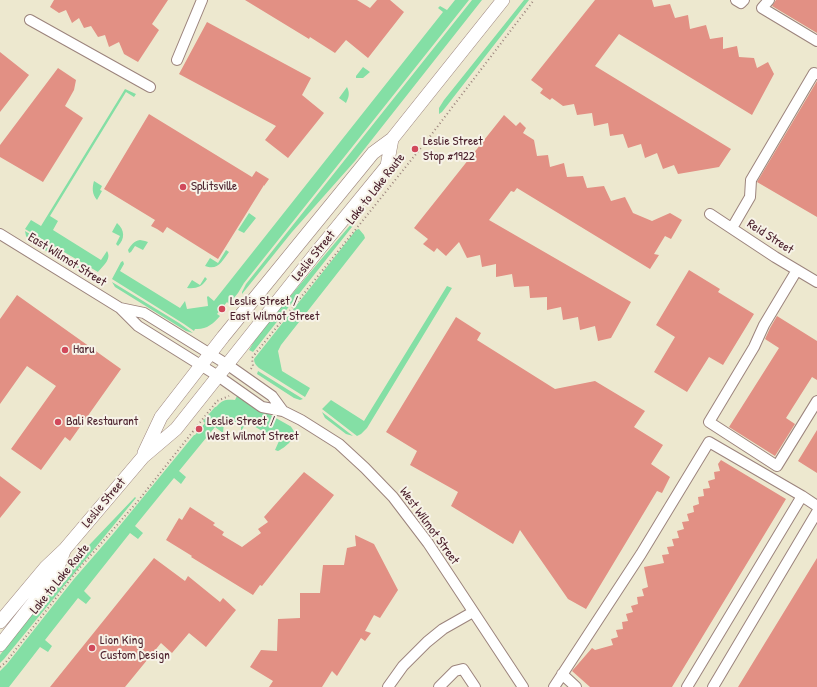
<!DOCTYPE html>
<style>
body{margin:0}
canvas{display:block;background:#ede8cf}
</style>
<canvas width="817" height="687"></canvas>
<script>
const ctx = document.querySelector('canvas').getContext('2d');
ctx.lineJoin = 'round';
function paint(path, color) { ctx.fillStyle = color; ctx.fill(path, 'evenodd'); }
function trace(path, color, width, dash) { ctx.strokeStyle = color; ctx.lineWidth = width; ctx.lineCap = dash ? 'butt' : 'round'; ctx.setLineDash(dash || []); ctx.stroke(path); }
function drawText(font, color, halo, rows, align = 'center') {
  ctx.font = font + ' "Patrick Hand",sans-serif'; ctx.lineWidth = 4; ctx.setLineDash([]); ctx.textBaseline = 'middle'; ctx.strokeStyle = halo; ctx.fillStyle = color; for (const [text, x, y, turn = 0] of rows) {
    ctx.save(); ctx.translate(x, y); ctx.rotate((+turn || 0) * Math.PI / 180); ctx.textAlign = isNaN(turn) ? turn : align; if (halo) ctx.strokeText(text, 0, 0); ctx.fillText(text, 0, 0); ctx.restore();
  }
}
paint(new Path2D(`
 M455 0H469L244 283 238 293 229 304 227 302 217 314 220 316C213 324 206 330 195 329L194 331 184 324 112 279 121 262 123 261 124 264 120 271 180 308 185 301 187 309 208 306 207 297 208 296 214 301 443 12 438 8 440 6 447 10Z
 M472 0H482L355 161 292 232 242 294V292L246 284Z
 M524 0H529L442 112 439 114V108L444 100Z
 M363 67 370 72 363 78H356V76Z
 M347 87C350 93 349 97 346 103L339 98Z
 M125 89 136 94 134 97 126 92 50 216 58 221 53 230 101 260 107 251C112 259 103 266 98 272L25 229 31 220 41 226Z
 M94 181 102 186 100 190 102 191 97 200C92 194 92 188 94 181Z
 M249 213 256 218 244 233 238 230Z
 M353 222 354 223 352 227 253 352 249 350C258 334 271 319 283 305 306 277 329 250 353 222Z
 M117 223C125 230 125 239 118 246L116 244 120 236 112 232Z
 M359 229 364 235 365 238 281 345 278 351 282 371 310 388 305 397 259 368C256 365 254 363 254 359L356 230Z
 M25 231 96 274H92L88 273 51 254 29 240 26 236Z
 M140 240 145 241 148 242 143 250 135 246 131 252 129 253 128 250C131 245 134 241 140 240Z
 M226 250 229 252C222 261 218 271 205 266L210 258 218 263Z
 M205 277 207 279C202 287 196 289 187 288L192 280 200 285Z
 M112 282 179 323 193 333 186 331 115 287Z
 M447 286 452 288 367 428 361 434 357 436 322 409 331 400 364 421Z
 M258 371 303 399 300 400 294 398 257 374Z
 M237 396 290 426C291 426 294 431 294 432 295 440 284 448 278 451L275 450 279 441 247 422 241 431V422L224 423 223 433 215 427 179 471 186 477 181 484 174 478 135 526 143 533 138 539 130 533 84 591 91 598 86 604 78 598 45 640 52 646 48 652 40 647 9 687H0V671L7 664 74 579 113 534 194 435H195L205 423 203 421 215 407H216C222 400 226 399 235 400Z
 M322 412 353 436 346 434 325 418Z
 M135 497 136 498 4 659 0 663V655L73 562Z`), '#84dfa5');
paint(new Path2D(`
 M54 0H168L152 24 159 30 138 62 124 54 119 42 109 47 105 35 98 37 91 26 84 28 79 18 72 23 66 10 59 13 50 7Z
 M245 0H357L370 8 377 0H390L404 12 368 58 346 40 335 53 310 37 309 39Z
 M595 0H652L654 7 670 4 675 18 688 15 690 29 706 25 710 39 723 37V49L737 46 739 57 754 58 757 68 768 62 774 74 752 115 619 34 595 66 731 149 719 167 678 174 674 165 663 169 657 153 645 158 641 144 628 148 623 134 610 136 608 123 594 126 592 113 577 115 574 104 563 106 552 98 550 100 540 93 543 89 531 80Z
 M776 0H817V33L772 6Z
 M207 22 311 78 302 95 324 113 288 158 265 140 276 126 179 74Z
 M0 52 29 75 0 112Z
 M58 68 76 80 74 90 65 106 83 118 43 182 0 157V145Z
 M817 81V217L757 182Z
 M149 114 252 177 256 171 269 179 264 186V185L218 259 167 227 163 233 157 229 151 226 155 220 104 189Z
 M504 115 516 126 520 122 526 128 523 133 534 140 537 156 548 155 550 167 564 163 567 177 583 176 587 188 604 186 611 201 625 197 633 213 652 221 670 213 682 220 671 239 665 236 654 254 659 255 650 269 517 188 514 192 511 191 489 220 631 302 611 338 598 341 595 326 580 330 578 317 563 320 561 307 547 310V297L530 298 529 286 514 287 512 274 496 277V264L482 267 480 255 467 258 459 242 446 256 437 248 434 252 423 244 428 239 414 228Z
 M689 270 720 289 718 292 754 314 723 365 709 357 687 392 654 372 675 337 656 325Z
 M17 295 121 369 70 441 65 437 41 470 11 449 56 386 27 366 0 404V319Z
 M777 316 817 341V380L812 377 786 418 795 424 775 456 729 427 779 348 765 339 770 328Z
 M456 317 481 333 477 340 555 389 595 381 645 411 634 427 663 445 651 464 670 477 662 493 657 491 586 609 568 599 520 530 513 544 451 506 458 492 410 465 417 451 386 432Z
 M817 430V473L798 461Z
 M721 460 786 499 672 687H590L572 671 592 648 595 650 613 645 611 639 618 637 616 630 623 629 622 622 628 621 626 614 633 612 631 606 638 604 637 597 644 596 642 589 648 587 644 567 664 563 662 555 669 554 667 547 674 546 672 539 679 538 677 531 684 529 682 522 689 521 687 514 694 512 693 506 699 504 698 497 704 496 703 489 710 488 708 481 715 479 714 472 720 471 718 464Z
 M304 472 334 495 262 586 260 585 253 595 191 557 192 556 166 540 179 518 182 520 190 507 215 523 213 525 224 532 222 535 242 547 261 533 258 529 268 522 264 517Z
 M0 476 21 492 0 518Z
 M355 535 374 544 398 590 380 618 374 615 365 631 371 633 365 641 361 638 337 676 332 671 322 687H269L273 681 250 667 261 650 277 651 278 619 300 618V593H320L323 565H344L347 548 356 546Z
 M154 558 185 581 188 576 220 602 223 598 236 610 206 647 189 633 172 653 161 643 125 687H50Z
 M817 558V687H738Z`), '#e29084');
const minor = new Path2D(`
 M736 0 741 3 744 0
 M769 0 762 8 817 41
 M30 20 150 87
 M177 60 202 0
 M710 214 775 257 817 282
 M732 228 750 197 751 180 814 73 817 74
 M0 234 120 308 138 326 218 376 262 407 283 411 301 420 339 444 365 468 393 497 428 543 523 687
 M797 270 764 325 754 347 709 422 777 466 817 401
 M120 308 144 313 228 365 272 396 283 411
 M562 674 576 687
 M388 687 403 666 427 642 443 629 473 612
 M439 687 455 671 463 669 475 687
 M554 687 641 554 709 442 802 496 817 506
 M687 687 802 496
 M713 687 817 512`);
const major = new Path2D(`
 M144 453 161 417 223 337 373 153 392 139 503 0
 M0 622 46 567 65 549 143 457 176 429 315 254 387 166 392 139
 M0 645 55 575 64 551`);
trace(minor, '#9c847d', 12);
trace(major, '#9c847d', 14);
trace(new Path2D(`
 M251 369 253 366 252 358 255 354 360 224 428 139 534 0
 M0 667 6 662 77 571 138 501 217 401 229 396`), '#9c847d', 2, [1, 3]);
trace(minor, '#fff', 10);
trace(major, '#fff', 13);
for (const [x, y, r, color] of [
 [415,149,4,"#d1495b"],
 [183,187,4,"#d1495b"],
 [222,309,4,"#d1495b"],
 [65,350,4,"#d1495b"],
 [58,422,4,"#d1495b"],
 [199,429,4,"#d1495b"],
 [92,648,4,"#d1495b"]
]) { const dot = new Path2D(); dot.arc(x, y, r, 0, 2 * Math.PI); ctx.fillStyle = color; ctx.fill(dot); trace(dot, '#f7f3e8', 1.5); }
drawText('13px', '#4a1f2b', '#f7f3e8', [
 ["Leslie Street",423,142],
 ["Stop #1922",423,157],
 ["Splitsville",191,187],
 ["Leslie Street /",230,302],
 ["East Wilmot Street",230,317],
 ["Haru",73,350],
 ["Bali Restaurant",66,422],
 ["Leslie Street /",207,422],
 ["West Wilmot Street",207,437],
 ["Lion King",100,641],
 ["Custom Design",100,656]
], 'left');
drawText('13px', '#4a1f2b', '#f7f3e8', [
 ["Lake to Lake Route",376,189,-52],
 ["Reid Street",770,237,33],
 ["Leslie Street",314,256,-51],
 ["East Wilmot Street",67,260,32],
 ["Leslie Street",104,503,-50],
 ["West Wilmot Street",429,526,54],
 ["Lake to Lake Route",60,579,-51]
]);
</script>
